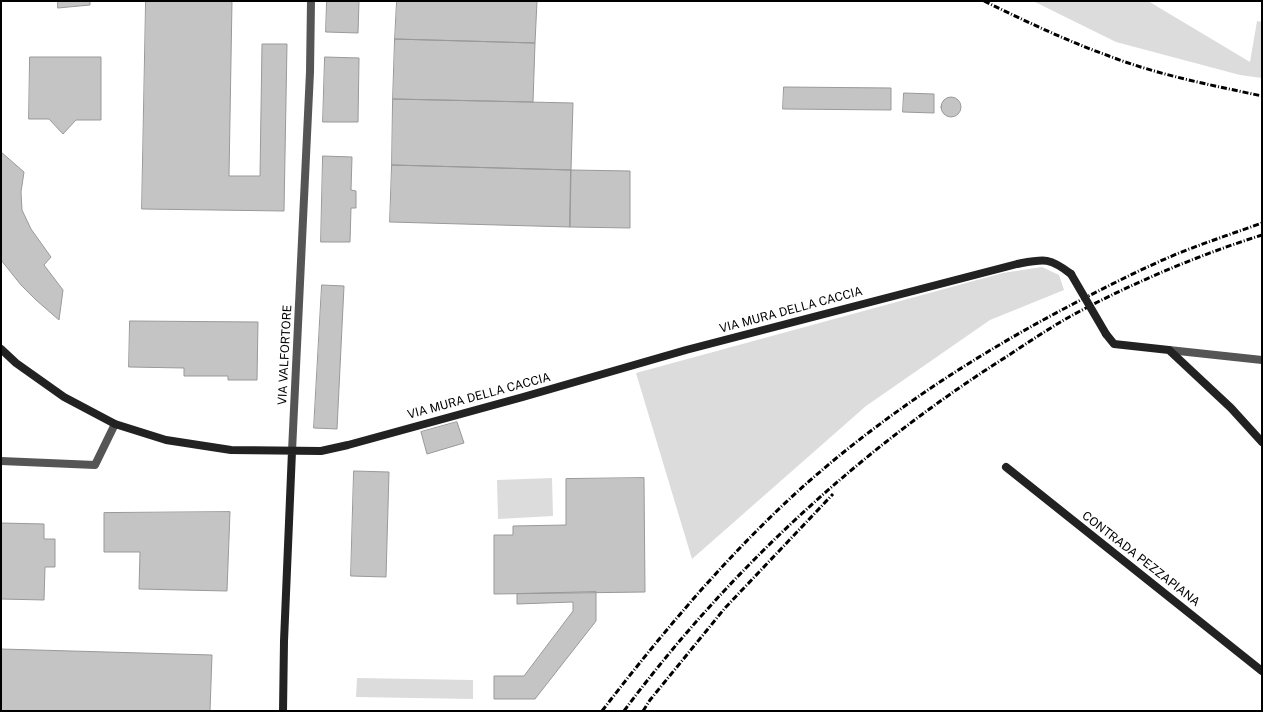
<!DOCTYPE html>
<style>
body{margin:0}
#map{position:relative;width:1263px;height:712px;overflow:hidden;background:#fff;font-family:"Public Sans",sans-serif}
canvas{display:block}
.frame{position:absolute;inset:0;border:2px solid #000;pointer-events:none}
</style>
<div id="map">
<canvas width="1263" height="712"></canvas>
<div class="frame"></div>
</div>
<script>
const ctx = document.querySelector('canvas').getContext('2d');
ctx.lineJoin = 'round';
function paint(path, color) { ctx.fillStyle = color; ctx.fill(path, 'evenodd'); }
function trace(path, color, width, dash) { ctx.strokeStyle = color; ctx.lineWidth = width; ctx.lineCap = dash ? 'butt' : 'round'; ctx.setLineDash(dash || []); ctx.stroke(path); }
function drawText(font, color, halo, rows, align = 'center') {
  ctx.font = font + ' "Public Sans",sans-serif'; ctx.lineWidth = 3; ctx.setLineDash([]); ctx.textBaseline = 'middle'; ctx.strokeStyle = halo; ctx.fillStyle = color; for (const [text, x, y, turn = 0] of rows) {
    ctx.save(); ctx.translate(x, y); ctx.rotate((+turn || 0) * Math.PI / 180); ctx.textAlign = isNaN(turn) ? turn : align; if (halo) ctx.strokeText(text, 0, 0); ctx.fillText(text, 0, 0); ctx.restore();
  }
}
paint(new Path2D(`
 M1033 1H1148L1250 62 1257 21 1262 22V78L1240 75 1116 42Z
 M1042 267 1059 275 1064 290 990 320 866 406 692 559 636 373 1003 273Z
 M552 478 553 516 498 519 497 480Z
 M357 678 473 680V699L356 697Z`), '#dcdcdc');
const building = new Path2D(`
 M58 1H90V5L58 8Z
 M146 1H232L229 176H260L262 44H287L284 211 142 209Z
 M327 1H359L358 33 326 32Z
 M397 1H537L535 43 395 39Z
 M395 39 535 43 533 102 393 99Z
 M30 57H101V120H76L63 134 49 119H29Z
 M325 57 359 58 358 122H323Z
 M784 87 891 88V110L783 109Z
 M904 93 934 94V113L903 112Z
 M941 107a10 10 0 1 1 20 0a10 10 0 1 1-20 0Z
 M393 99 573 103 571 170 392 165Z
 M1 152 24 172 21 192 22 210 31 229 51 257 44 265 63 290 59 320 36 300 21 285 1 260Z
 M323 156 352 157 351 190 356 191V208H351L350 242H321Z
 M392 165 571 170 570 227 390 222Z
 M571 170 630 171V228L570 227Z
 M322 285 344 286 337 429 314 428Z
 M130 321 258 322 257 380H228V376H184V368L129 367Z
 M457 422 464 443 427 454 421 432Z
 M354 471 389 472 386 577 351 576Z
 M644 478 645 592 494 594V535H513V526L566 525V479Z
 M230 512 227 591 139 589 140 552H104V513Z
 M1 523 44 524V539H55V567H45L44 600 1 599Z
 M596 592V621L535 699H494V676H524L573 611V602L517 604V594Z
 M1 649 212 655 210 711H1Z`);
paint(building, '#c4c4c4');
trace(building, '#999', 1);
trace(new Path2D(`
 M1169 350 1262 360
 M292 451 310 72 311 1
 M1 461 95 465 115 424`), '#555', 8);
trace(new Path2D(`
 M1106 334 1114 344 1169 350 1231 408 1262 442
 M1 349 16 363 64 397 115 424 166 440 231 450 321 451 348 445 523 397 686 350 1017 264C1044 259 1049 257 1071 274
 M1006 467 1262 671
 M283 711 284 641 292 451`), '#222', 8);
trace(new Path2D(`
 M984 1C1025 21 1067 41 1109 56 1158 75 1211 85 1262 96
 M602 711C662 633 725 558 797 492 880 417 975 355 1073 304 1108 286 1143 268 1179 253 1207 242 1234 233 1262 223
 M624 711C728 571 859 450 1006 357 1032 340 1058 322 1086 308 1142 279 1202 254 1262 235
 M643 711 650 700 725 608 833 494`), '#000', 3, [6, 2, 1, 2]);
trace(new Path2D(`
 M1071 274 1106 334`), '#222', 8);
drawText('12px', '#000', '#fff', [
 ["VIA MURA DELLA CACCIA",791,310,-15],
 ["VIA VALFORTORE",285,355,-87],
 ["VIA MURA DELLA CACCIA",479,396,-15],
 ["CONTRADA PEZZAPIANA",1141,559,38]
]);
</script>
